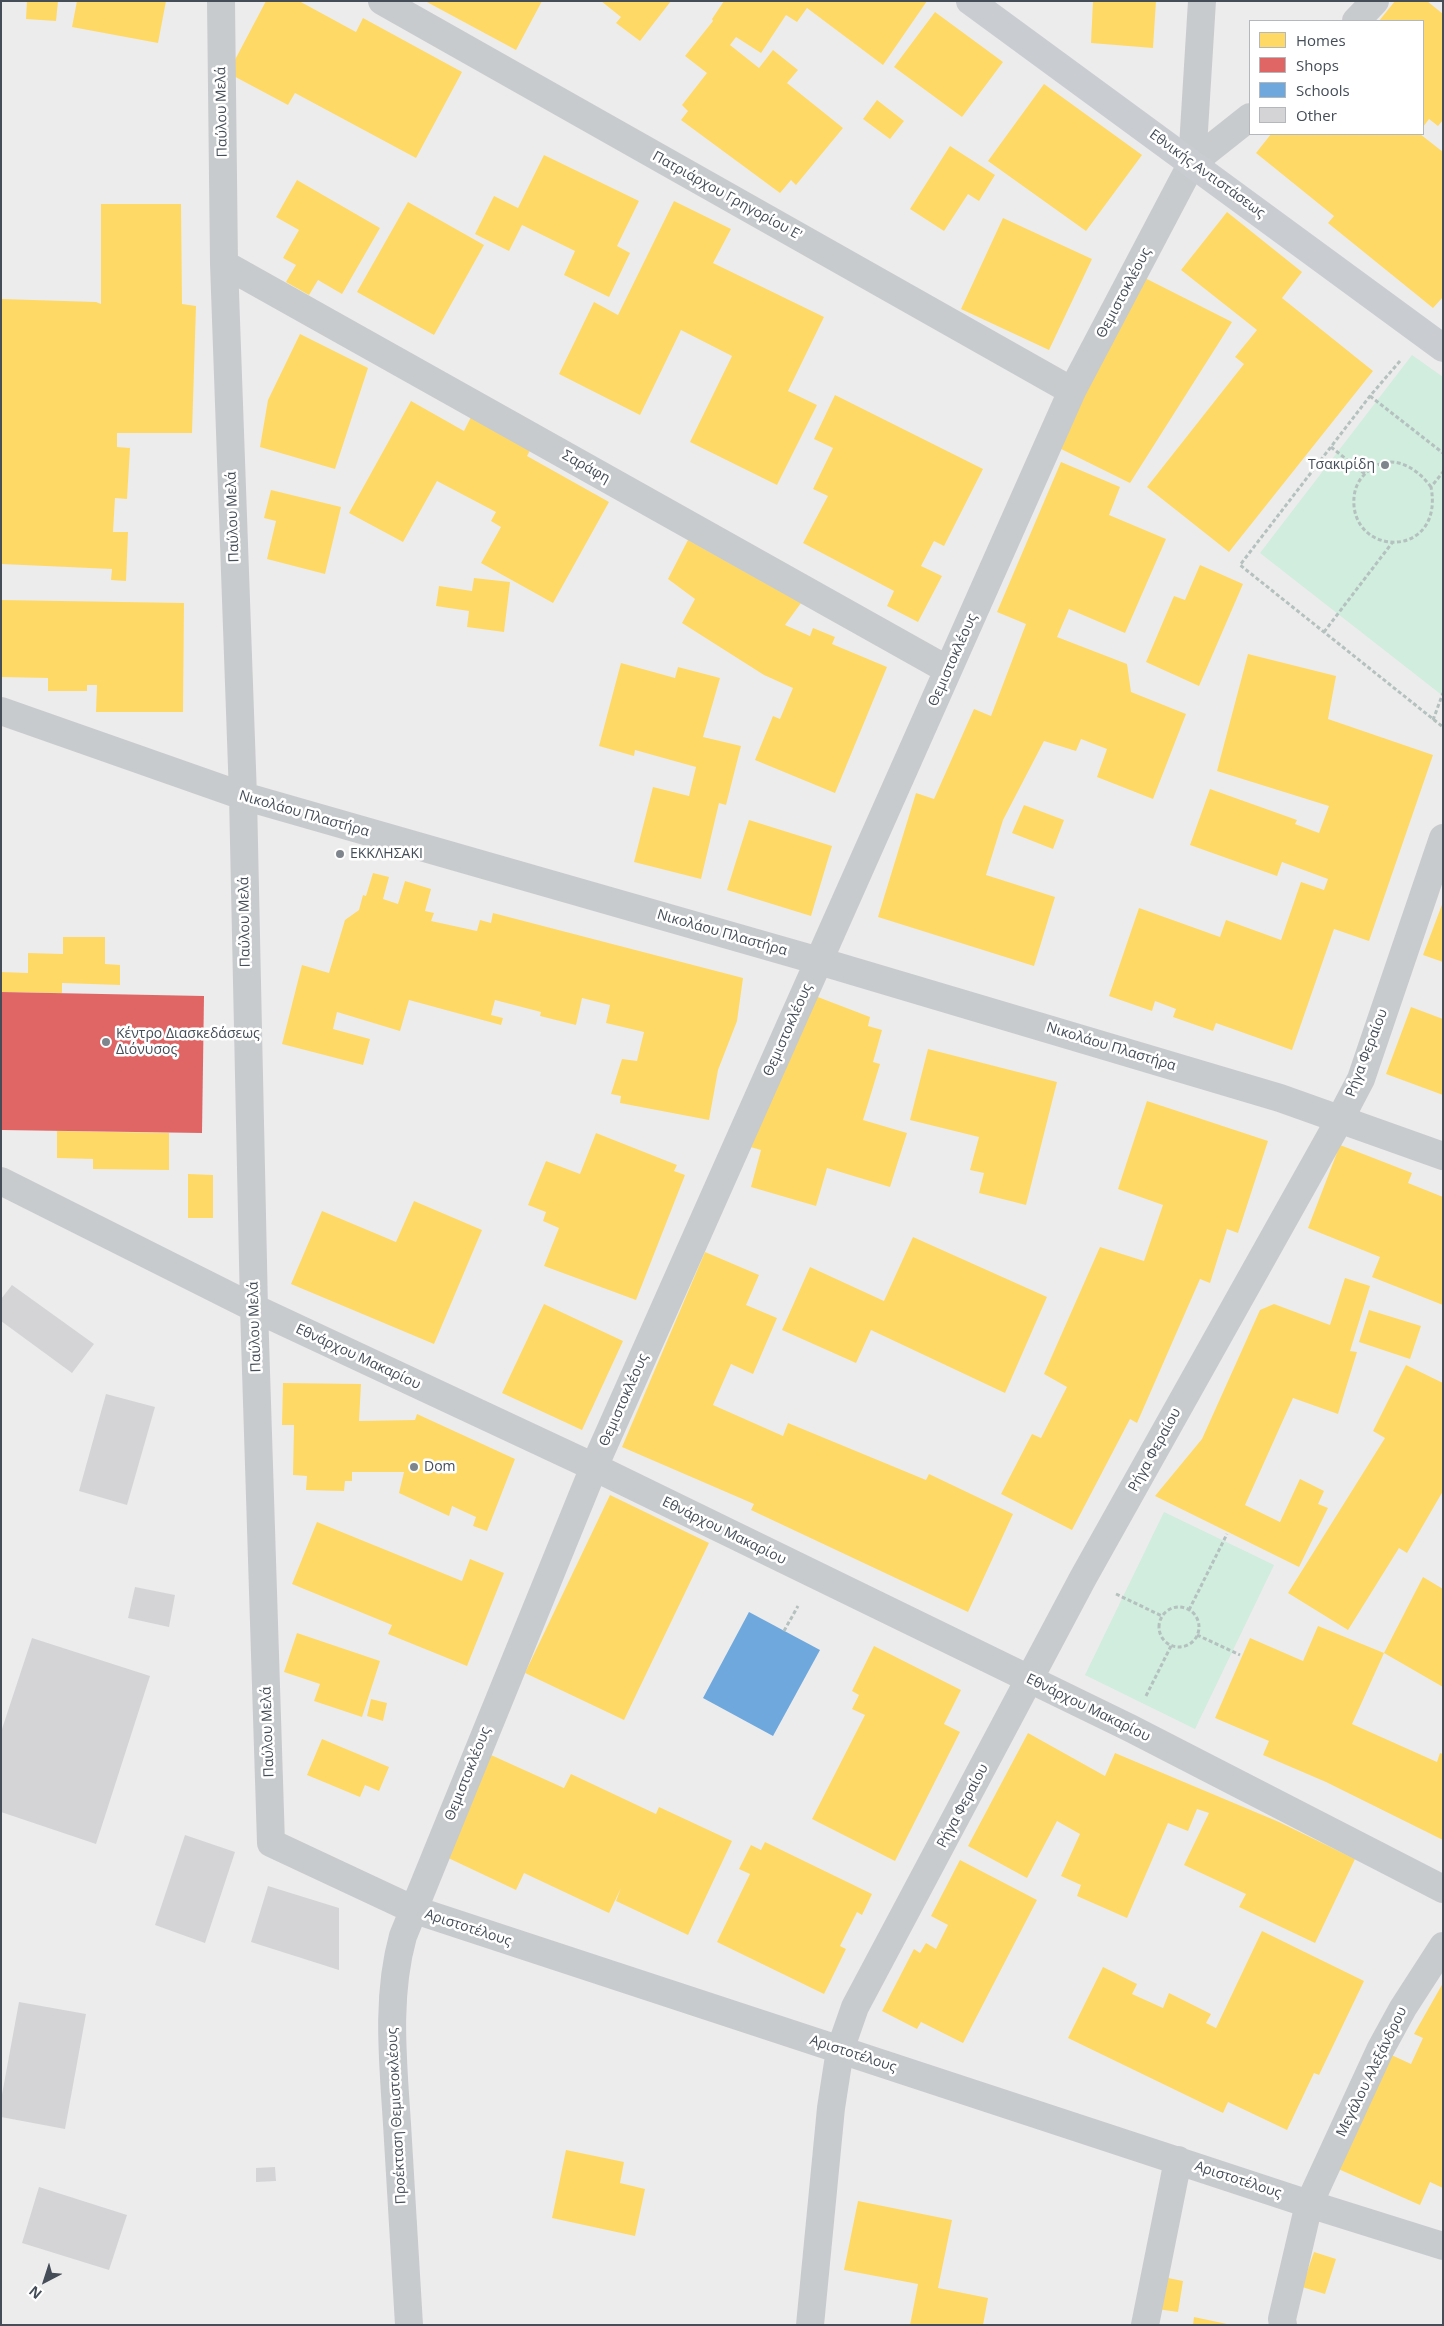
<!DOCTYPE html>
<meta charset="utf-8">
<style>
body{margin:0}
#map{position:relative;width:1444px;height:2326px;overflow:hidden;background:#edecec;font-family:"Open Sans",sans-serif}
canvas{display:block}
.frame{position:absolute;inset:0;border:2px solid #444d58;pointer-events:none}
.legend{position:absolute;left:1249px;top:20px;width:175px;height:115px;box-sizing:border-box;background:#fff;border:1px solid #b4b8bc;margin:0;padding:6px 9px;list-style:none;font-size:15px;color:#444d58}
.legend li{display:flex;align-items:center;gap:10px;height:25px}
.legend b{width:25px;border:1px solid #b4b8bc}
.north{position:absolute;left:20px;top:2256px;width:50px;height:50px;-webkit-text-stroke:4px #fff;paint-order:stroke;rotate:220deg;font-size:14px;font-weight:700;line-height:20px;text-align:center;color:#444d58}
.north::after{content:'';display:block;margin:auto;width:18px;height:22px;background:#444d58;clip-path:polygon(50% 0,100% 100%,50% 72%,0 100%)}
</style>
<div id="map">
<canvas width="1444" height="2326"></canvas>
<div class="frame"></div>
<ul class="legend">
<li><b style="height:14px;background:#ffd966"></b>Homes</li>
<li><b style="height:14px;background:#e06666"></b>Shops</li>
<li><b style="height:14px;background:#6fa8dc"></b>Schools</li>
<li><b style="height:14px;background:#d4d4d7"></b>Other</li>
</ul>
<div class="north">N</div>
</div>
<script>
const ctx = document.querySelector('canvas').getContext('2d');
ctx.lineJoin = 'round';
function paint(path, color) { ctx.fillStyle = color; ctx.fill(path, 'evenodd'); }
function trace(path, color, width, dash) { ctx.strokeStyle = color; ctx.lineWidth = width; ctx.lineCap = dash ? 'butt' : 'round'; ctx.setLineDash(dash || []); ctx.stroke(path); }
function drawText(font, color, halo, rows, align = 'center') {
  ctx.font = font + ' "Open Sans",sans-serif'; ctx.lineWidth = 5; ctx.setLineDash([]); ctx.textBaseline = 'middle'; ctx.strokeStyle = halo; ctx.fillStyle = color; for (const [text, x, y, turn = 0] of rows) {
    ctx.save(); ctx.translate(x, y); ctx.rotate((+turn || 0) * Math.PI / 180); ctx.textAlign = isNaN(turn) ? turn : align; if (halo) ctx.strokeText(text, 0, 0); ctx.fillText(text, 0, 0); ctx.restore();
  }
}
paint(new Path2D(`
 M1412 355 1443 377V696L1260 553Z
 M1164 1512 1274 1565 1195 1729 1085 1675Z`), '#d0edde');
paint(new Path2D(`
 M27 1H58L56 21 26 19Z
 M77 1H166L158 43 72 27Z
 M266 1H299L356 32 363 18 462 72 416 158 295 93 288 105 228 73Z
 M425 1H542L516 50Z
 M601 1H671L640 41 616 23 621 17Z
 M724 1H927L883 65 807 8 797 22 786 15 761 53 736 37 730 45 759 68 773 50 798 70 787 83 843 128 796 185 791 180 780 193 681 120 688 111 682 105 707 73 685 56 713 21 712 19Z
 M1093 1H1156L1153 48 1091 43Z
 M1395 1H1427L1443 14V120L1438 126 1429 119 1423 127V21H1379Z
 M935 12 1003 62 962 117 894 67Z
 M1044 84 1142 155 1086 231 988 161Z
 M877 100 904 121 890 139 863 119Z
 M1271 134H1420L1443 152V297L1433 308 1328 223 1334 216 1256 153Z
 M950 146 995 175 979 201 968 194 944 231 910 209Z
 M544 155 639 201 617 246 630 253 609 297 564 275 575 251 522 225 509 251 475 234 494 196 518 208Z
 M297 180 380 228 342 294 318 280 309 295 286 282 296 265 283 258 299 230 276 217Z
 M674 201 731 229 713 263 824 317 788 391 817 405 777 485 690 442 732 356 681 330 640 415 559 374 594 302 618 315Z
 M408 202 484 245 434 335 357 292Z
 M101 204H181L182 304 196 306 192 433H117V447L130 448 127 499 115 498 113 532H128L126 581 111 580 112 569 1 564 2 299 96 302 101 304Z
 M1227 212 1302 272 1282 298 1373 371 1229 552 1147 487 1244 364 1235 357 1257 330 1181 270Z
 M1003 218 1092 259 1049 350 961 309Z
 M1139 275 1232 322 1130 483 1057 447Z
 M300 334 368 368 335 469 260 447 268 400Z
 M835 395 983 469 944 546 934 541 921 566 942 576 918 622 887 606 894 591 803 543 828 496 813 489 833 448 814 439Z
 M411 401 464 431 472 415 535 441 527 456 609 502 553 603 481 563 501 527 491 521 496 512 437 481 403 542 349 513Z
 M1061 462 1120 487 1109 515 1166 539 1125 633 1069 609 1057 637 1127 664 1131 692 1186 714 1153 799 1097 777 1107 749 1081 739 1076 751 1044 741 1003 820 986 875 1055 897 1034 966 878 917 916 793 934 799 974 709 991 716 1026 624 997 612Z
 M271 490 341 507 325 574 267 559 276 521 264 518Z
 M688 540 801 603 785 625 810 636 813 628 835 637 832 644 887 667 835 793 755 760 773 716 780 719 793 688 764 675 682 623 695 599 668 579Z
 M1200 565 1243 584 1199 686 1146 662 1174 596 1185 600Z
 M474 578 510 582 504 632 467 627 469 611 436 606 439 586 472 591Z
 M1 600 184 603 183 712H96L97 685H87V691H48V678L1 677Z
 M1248 654 1336 676 1328 719 1433 755 1369 941 1334 929 1292 1050 1216 1023 1213 1031 1173 1017 1176 1009 1155 1001 1152 1011 1109 996 1139 908 1220 937 1226 920 1281 940 1301 882 1324 890 1328 879 1282 862 1277 876 1190 845 1210 789 1297 820 1295 824 1319 833 1329 806 1217 771Z
 M621 663 675 678 678 667 720 678 703 737 741 746 726 805 719 803 701 879 634 862 653 787 689 796 696 767 635 750 634 756 599 746Z
 M1024 805 1064 820 1053 849 1012 833Z
 M749 820 832 846 811 916 727 890Z
 M373 873 389 877 383 899 398 904 405 881 431 889 425 911 434 913 431 921 477 931 480 920 491 923 493 913 743 978 737 1021 718 1070 709 1120 620 1103 621 1096 611 1094 622 1059 637 1061 644 1032 606 1023 610 1005 582 998 576 1025 540 1016 541 1012 495 1000 491 1015 503 1018 501 1025 409 1000 400 1031 337 1012 333 1029 370 1039 363 1065 282 1044 302 965 329 973 345 920 359 910 363 895 366 896Z
 M1443 902V962L1423 955Z
 M63 937H105V964L120 965V985L62 983V993L1 992V972L28 973V953L63 954Z
 M810 994 870 1017 868 1026 882 1030 873 1062 880 1064 863 1120 907 1133 890 1187 827 1168 816 1206 751 1187 761 1150 747 1146Z
 M1411 1007 1443 1019V1095L1386 1074Z
 M928 1049 1057 1082 1026 1205 979 1193 984 1173 970 1170 979 1137 910 1120Z
 M1147 1101 1268 1141 1238 1233 1227 1229 1210 1283 1200 1279 1137 1423 1130 1419 1072 1530 1001 1494 1032 1434 1041 1438 1067 1387 1044 1374 1100 1247 1144 1261 1163 1205 1118 1189Z
 M57 1131 169 1133V1170L93 1169V1159L57 1158Z
 M596 1133 677 1165 674 1171 685 1175 636 1300 544 1266 559 1228 543 1221 546 1212 528 1205 546 1161 580 1174Z
 M1340 1145 1412 1173 1408 1183 1443 1197V1305L1372 1277 1380 1257 1308 1228Z
 M188 1174 213 1175V1218H188Z
 M414 1201 482 1230 434 1344 291 1284 322 1211 396 1242Z
 M913 1237 1047 1297 1005 1393 871 1330 856 1363 782 1330 810 1267 884 1301Z
 M705 1252 759 1275 746 1305 777 1318 753 1374 731 1364 713 1405 783 1436 788 1423 926 1480 929 1474 1013 1514 968 1612 751 1510 754 1504 622 1447Z
 M1345 1278 1370 1286 1350 1351 1357 1352 1338 1414 1293 1398 1245 1505 1280 1522 1300 1479 1324 1491 1318 1504 1328 1508 1299 1567 1155 1496 1202 1439 1260 1310 1274 1304 1330 1325Z
 M544 1304 623 1341 582 1430 502 1393Z
 M1369 1310 1421 1326 1410 1359 1359 1342Z
 M1406 1365 1443 1383V1491L1407 1553 1399 1548 1348 1630 1288 1593 1385 1438 1373 1431Z
 M283 1383 361 1384 359 1421 415 1420 417 1414 515 1459 487 1531 473 1526 476 1517 452 1506 449 1516 399 1493 404 1472H352V1481H345L344 1491 306 1490 307 1476 293 1475 294 1425H282Z
 M610 1495 709 1543 624 1720 525 1673Z
 M317 1522 462 1581 470 1559 504 1573 467 1666 388 1634 392 1625 292 1584Z
 M1423 1577 1443 1589V1687L1384 1653Z
 M1318 1626 1384 1653 1352 1724 1437 1762 1440 1753 1443 1754V1840L1326 1782 1263 1755 1269 1741 1215 1718 1250 1638 1303 1661Z
 M297 1633 380 1661 362 1717 314 1701 320 1684 284 1672Z
 M874 1646 961 1690 944 1724 960 1732 895 1861 812 1819 865 1715 852 1709 859 1695 852 1691Z
 M371 1699 387 1703 383 1721 367 1716Z
 M1028 1733 1105 1776 1115 1753 1279 1822 1355 1859 1315 1943 1239 1907 1246 1894 1184 1865 1209 1813 1197 1809 1188 1831 1168 1823 1127 1918 1077 1896 1081 1885 1061 1876 1080 1834 1057 1821 1027 1878 968 1846Z
 M322 1739 389 1767 379 1791 365 1785 360 1797 307 1775Z
 M491 1755 564 1788 571 1774 656 1814 659 1807 732 1841 688 1935 616 1901 621 1888 609 1913 524 1873 516 1890 444 1856Z
 M765 1842 872 1894 862 1915 857 1912 840 1946 846 1949 824 1994 717 1942 750 1874 739 1869 751 1845 761 1850Z
 M960 1860 1037 1900 963 2043 921 2022 917 2029 882 2011 914 1949 920 1953 926 1943 936 1949 948 1925 931 1916Z
 M1262 1931 1364 1981 1319 2075 1314 2073 1287 2130 1228 2102 1223 2113 1068 2038 1103 1967 1137 1984 1132 1994 1163 2008 1169 1993 1211 2014 1206 2023 1216 2028Z
 M1443 1983V2188L1430 2182 1420 2205 1336 2168 1385 2052 1411 2064 1423 2038 1414 2034Z
 M566 2150 624 2162 620 2183 645 2189 635 2236 552 2218Z
 M858 2201 952 2220 938 2288 988 2298 983 2325H910L918 2284 844 2270Z
 M1314 2252 1336 2259 1325 2294 1302 2287Z
 M1163 2277 1183 2281 1178 2312 1157 2309Z
 M1194 2317 1227 2324V2325H1193Z`), '#ffd966');
paint(new Path2D(`
 M1 992 204 996 202 1133 1 1130Z`), '#e06666');
paint(new Path2D(`
 M749 1612 820 1650 773 1736 703 1698Z`), '#6fa8dc');
paint(new Path2D(`
 M12 1285 94 1344 72 1373 1 1321V1299Z
 M106 1394 155 1407 127 1505 79 1491Z
 M135 1587 175 1595 169 1627 128 1618Z
 M32 1638 150 1676 96 1844 1 1812V1732Z
 M185 1835 235 1852 205 1943 155 1925Z
 M268 1886 339 1908V1970L251 1942Z
 M19 2002 86 2014 65 2129 1 2117V2100Z
 M275 2167 276 2181 256 2182V2168Z
 M39 2187 127 2215 109 2270 22 2243Z`), '#d4d4d7');
trace(new Path2D(`
 M1400 361 1370 396 1240 565 1443 727
 M1370 396 1443 453
 M1331 447 1365 474
 M1431 487C1415 465 1387 450 1364 475 1356 483 1353 494 1354 506 1359 558 1444 556 1431 487L1443 472
 M1324 632 1392 543
 M1433 720 1443 693
 M1116 1594 1162 1616
 M1159 1627a20 20 0 1 1 40 0a20 20 0 1 1-40 0Z
 M1189 1610 1227 1534
 M784 1631 798 1606
 M1197 1635 1240 1655
 M1146 1696 1171 1646`), '#b5c1bf', 3, [4, 2.5]);
trace(new Path2D(`
 M221 1 224 264 243 796 254 1308 271 1843 412 1909 1309 2204 1443 2246
 M382 1 1072 391
 M1356 21 1375 1
 M1192 163 1250 117
 M224 264 948 670
 M1 711 243 796 819 961 1280 1098 1443 1156
 M1 1181 254 1308 594 1467 1130 1728 1443 1889
 M409 2325C405 2258 401 2191 397 2124 393 2061 386 1997 403 1936L594 1467 1072 391 1192 163 1202 1
 M810 2325 831 2108 840 2050 855 2007 1083 1578 1340 1119 1361 1079 1443 838
 M1145 2325 1178 2160
 M1283 2325 1282 2319 1309 2204 1380 2050 1403 2008 1443 1946`), '#c8cbcd', 28);
trace(new Path2D(`
 M970 1 1443 348`), '#c9ccd0', 28);
for (const [x, y, r, color] of [
 [1385,465,5,"#7f858c"],
 [340,854,5,"#7f858c"],
 [106,1042,5,"#7f858c"],
 [414,1467,5,"#7f858c"]
]) { const dot = new Path2D(); dot.arc(x, y, r, 0, 2 * Math.PI); ctx.fillStyle = color; ctx.fill(dot); trace(dot, '#fff', 2); }
drawText('14px', '#444d58', '#fff', [
 ["Παύλου Μελά",222,112,-91],
 ["Εθνικής Αντιστάσεως",1207,174,36],
 ["Πατριάρχου Γρηγορίου Ε'",727,196,29],
 ["Θεμιστοκλέους",1124,293,-62],
 ["Σαράφη",586,467,29],
 ["Παύλου Μελά",233,517,-92],
 ["Θεμιστοκλέους",953,660,-66],
 ["Νικολάου Πλαστήρα",304,814,16],
 ["Παύλου Μελά",245,922,-91],
 ["Νικολάου Πλαστήρα",722,933,16],
 ["Θεμιστοκλέους",788,1030,-66],
 ["Νικολάου Πλαστήρα",1111,1047,17],
 ["Ρήγα Φεραίου",1367,1053,-69],
 ["Παύλου Μελά",255,1327,-92],
 ["Εθνάρχου Μακαρίου",358,1357,25],
 ["Θεμιστοκλέους",624,1400,-66],
 ["Ρήγα Φεραίου",1155,1450,-61],
 ["Εθνάρχου Μακαρίου",724,1531,26],
 ["Εθνάρχου Μακαρίου",1088,1708,26],
 ["Παύλου Μελά",268,1732,-92],
 ["Θεμιστοκλέους",468,1774,-68],
 ["Ρήγα Φεραίου",963,1806,-62],
 ["Αριστοτέλους",468,1928,18],
 ["Αριστοτέλους",853,2054,18],
 ["Μεγάλου Αλεξάνδρου",1372,2072,-64],
 ["Προέκταση Θεμιστοκλέους",397,2116,-93],
 ["Αριστοτέλους",1238,2180,18]
]);
drawText('14px', '#444d58', '#fff', [
 ["Τσακιρίδη",1375,465,"right"],
 ["ΕΚΚΛΗΣΑΚΙ",350,854],
 ["Κέντρο Διασκεδάσεως",116,1034],
 ["Διόνυσος",116,1050],
 ["Dom",424,1467]
], 'left');
</script>
